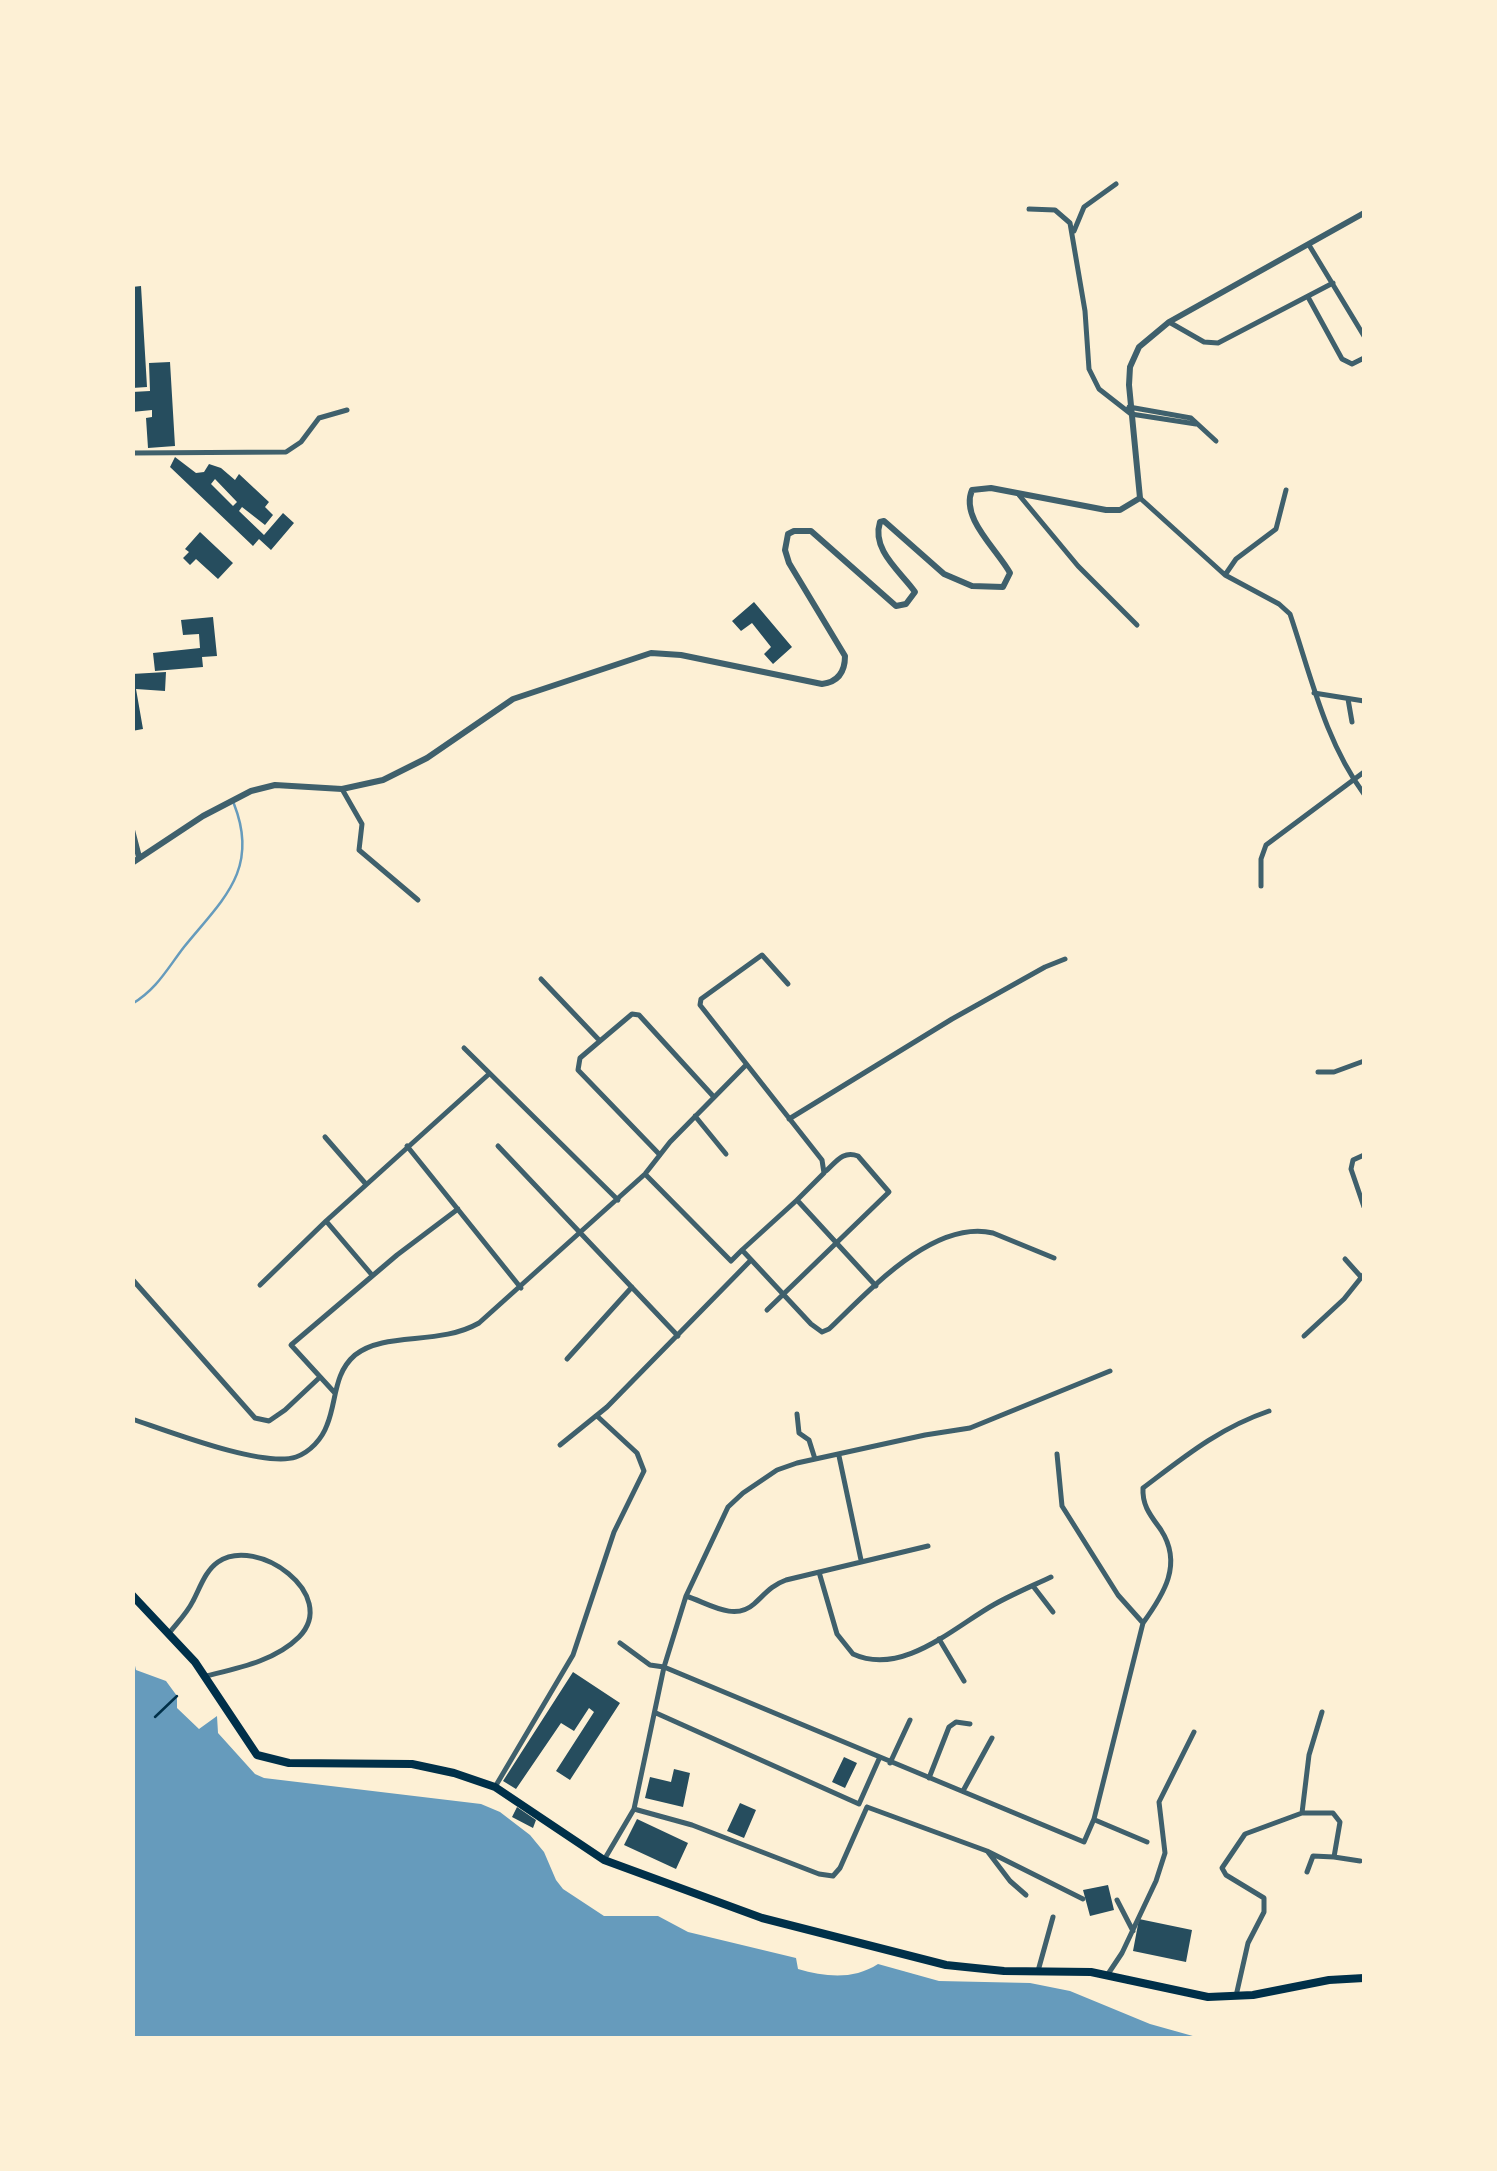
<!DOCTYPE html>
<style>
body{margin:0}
#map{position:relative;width:1497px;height:2171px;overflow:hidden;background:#fdf0d5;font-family:"Fira Sans",sans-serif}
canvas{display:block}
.frame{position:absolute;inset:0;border:135px solid #fdf0d5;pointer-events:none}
</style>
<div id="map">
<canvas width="1497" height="2171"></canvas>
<div class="frame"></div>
</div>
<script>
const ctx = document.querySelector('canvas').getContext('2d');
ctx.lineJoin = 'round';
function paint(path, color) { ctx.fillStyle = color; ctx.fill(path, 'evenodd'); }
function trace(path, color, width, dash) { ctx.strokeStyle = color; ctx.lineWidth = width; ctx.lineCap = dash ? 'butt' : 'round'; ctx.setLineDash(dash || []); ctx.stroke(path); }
paint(new Path2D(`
 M132 1653 136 1670 166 1681 177 1696V1708L199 1729 217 1716 218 1733 255 1774 264 1778 481 1804 500 1812 530 1835 544 1852 556 1880 563 1889 604 1916H658L688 1932 796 1958 798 1969C826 1977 853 1980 878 1964L939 1981 1030 1983 1070 1991 1150 2024 1200 2038H133Z`), '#669bbc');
trace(new Path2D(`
 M132 1004C157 989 167 969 184 947 222 900 260 870 234 804`), '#669bbc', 2.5);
paint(new Path2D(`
 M141 286 147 387 132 388V287Z
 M170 362 175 446 148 448 146 418 152 417V410L132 412V392L150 391 149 363Z
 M175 457 196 473 204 472 209 464 221 468 235 480 239 474 269 502 265 507 273 515 265 525 242 507 239 511 264 535 283 513 294 523 271 550 259 539 253 546 170 467ZM215 479 237 502 233 506 211 484Z
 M200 532 233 563 218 579 196 559 190 565 183 558 189 552 185 549Z
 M754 602 792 647 773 664 764 654 771 647 752 623 741 631 732 621Z
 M213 617 217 656 202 657 203 667 155 671 153 653 200 648 199 634 183 635 181 620Z
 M166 672 165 691 136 689 143 729 132 731V674Z
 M573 1672 620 1703 570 1780 556 1771 594 1712 589 1708 574 1731 561 1723 516 1789 503 1781Z
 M844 1757 857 1763 845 1788 832 1782Z
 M674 1769 690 1773 683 1807 645 1798 650 1777 671 1782Z
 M740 1803 756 1810 744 1838 727 1831Z
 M517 1807 536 1820 533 1828 512 1817Z
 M637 1819 688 1843 676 1869 624 1845Z
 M1108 1885 1114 1910 1090 1916 1083 1890Z
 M1139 1919 1192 1930 1186 1962 1133 1951Z`), '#264d5e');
trace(new Path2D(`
 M155 1717 177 1696`), '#003049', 2.5);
trace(new Path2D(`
 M1029 209 1055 210 1070 223 1085 311 1089 369 1099 389 1131 414 1196 424
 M1074 231 1084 207 1116 184
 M1309 245 1364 336
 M1308 297 1342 359 1352 364 1364 358
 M1169 322 1204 342 1218 343 1333 283
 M1129 407 1191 418 1216 441
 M132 453 286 452 301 442 319 418 347 410
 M1019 495 1078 566 1137 625
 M1140 498 1225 575 1279 604 1290 614C1311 676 1325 741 1364 794
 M1225 575 1236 559 1276 529 1286 490
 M1314 693 1364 701
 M1348 699 1352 722
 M342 789 362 824 359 850 418 900
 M1261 886V859L1266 845 1364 772
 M541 979 600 1041 632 1014 639 1015 713 1096
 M788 984 762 955 701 999 700 1005 822 1160 824 1173 797 1200
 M600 1041 580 1058 578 1070 660 1155
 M464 1048 618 1200
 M1318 1072H1334L1364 1061
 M695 1116 726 1154
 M789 1119 952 1019 1045 967 1065 959
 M325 1137 365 1183
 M407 1146 521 1288
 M498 1146 678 1336
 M1364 1155 1353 1160 1351 1169 1364 1207
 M645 1174 731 1261 742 1250 811 1324 822 1332 829 1329C868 1292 933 1219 993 1233L1054 1258
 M742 1250 797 1200 876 1286
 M1345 1259 1362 1278
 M372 1275 326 1221 489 1074
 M132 1279 255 1418 269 1421 285 1410 319 1378
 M260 1285 326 1221
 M767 1310 889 1192 858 1156C843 1150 836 1162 826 1171
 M1304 1336 1344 1299 1364 1274
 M567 1359 632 1287
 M334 1392 291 1345 397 1255 458 1209
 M797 1414 799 1433 809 1440 815 1459
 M132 1419C168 1431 263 1468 296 1457 310 1452 322 1439 327 1425 337 1401 333 1374 355 1355 385 1331 439 1346 479 1323L645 1174 670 1142 745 1066
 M560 1445 607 1407 751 1260
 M1057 1454 1062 1506 1118 1595 1143 1623 1094 1819 1084 1842 664 1667 686 1596 728 1507 743 1493 777 1470 797 1463 925 1435 970 1428 1110 1371
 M839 1456 861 1560
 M819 1572 837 1634 853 1654C903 1677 955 1626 995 1604 1013 1594 1032 1586 1051 1577
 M1033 1586 1053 1612
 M686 1596C708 1603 734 1622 754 1604 765 1594 772 1585 786 1580L928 1546
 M1143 1623C1164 1594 1183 1564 1161 1530 1151 1516 1142 1506 1143 1488 1184 1457 1219 1428 1269 1411
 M170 1632C178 1622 187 1613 193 1601 200 1588 205 1571 218 1562 257 1535 340 1595 299 1637 275 1661 238 1668 206 1676
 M939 1639 964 1681
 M656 1713 859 1804 879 1759
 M890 1763 910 1720
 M929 1778 949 1727 956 1722 970 1724
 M495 1787 573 1655 614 1532 644 1471 637 1453 597 1416
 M963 1791 992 1738
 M867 1807 987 1851 1083 1899
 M634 1809 692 1825 819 1874 833 1876 840 1868 867 1807
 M1302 1813 1309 1755 1322 1712
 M1095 1820 1147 1842
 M988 1852 1010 1881 1026 1895
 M1334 1857 1360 1861
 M604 1860 634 1809 664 1667 650 1665 620 1643
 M1117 1900 1133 1931
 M1038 1971 1053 1917
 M1108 1974 1122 1953 1156 1881 1165 1853 1159 1802 1194 1732
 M1236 1996 1248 1943 1264 1912V1898L1226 1875 1222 1868 1245 1834 1302 1813H1333L1340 1822 1334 1857 1313 1856 1307 1872`), '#3f606c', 5);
trace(new Path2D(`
 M132 830 139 857
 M132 863 203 816 251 791 275 785 342 789 383 780 427 758 513 699 651 653 681 655 822 684C838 682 845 672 845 656L789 563 785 550 788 534 794 531H811L896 606 906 604 915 592C901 572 871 550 880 522L884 521 944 574 972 586 1003 587 1010 573C997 549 960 518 972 490L991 488 1106 510H1120L1140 498 1129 385 1130 367 1139 347 1169 322 1364 213`), '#3f606c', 6);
trace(new Path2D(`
 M132 1595 195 1662 257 1755 289 1763 412 1764 454 1773 495 1787 604 1860 762 1918 946 1965 1004 1971 1091 1972 1208 1997 1253 1995 1329 1980 1364 1978`), '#003049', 8);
</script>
